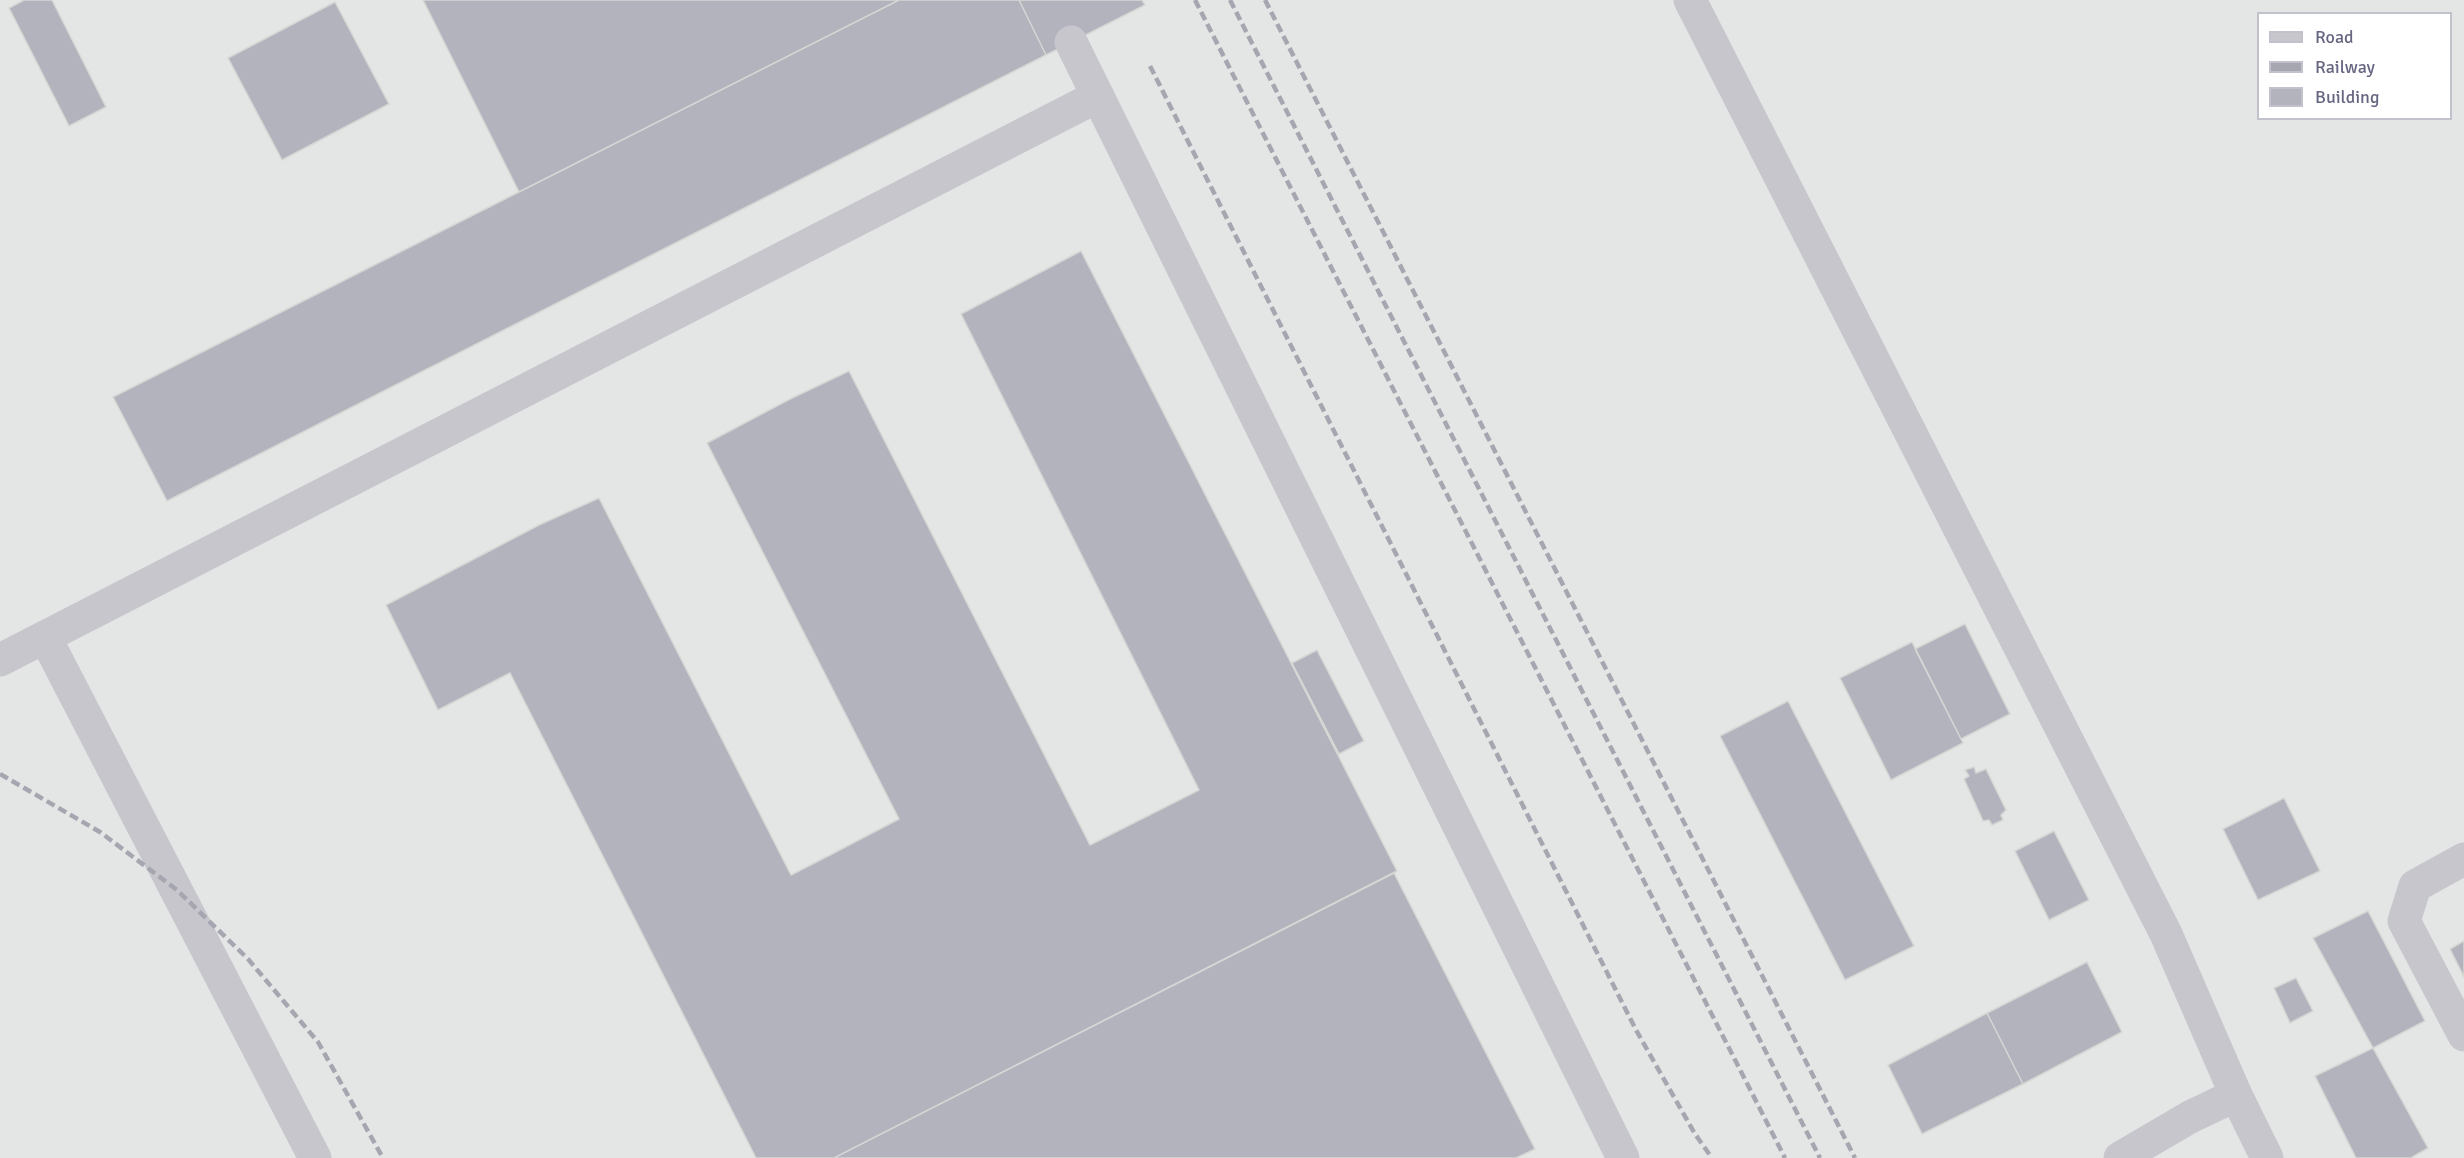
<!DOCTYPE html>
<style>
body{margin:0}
#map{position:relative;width:2464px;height:1158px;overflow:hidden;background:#f3f5f2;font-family:Signika,sans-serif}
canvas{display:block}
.legend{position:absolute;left:2257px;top:12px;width:195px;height:108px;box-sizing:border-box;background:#fff;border:2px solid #c2c2cd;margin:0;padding:8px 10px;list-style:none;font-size:18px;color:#666682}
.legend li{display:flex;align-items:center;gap:12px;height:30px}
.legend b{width:30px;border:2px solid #c2c2cd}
</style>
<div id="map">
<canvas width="2464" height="1158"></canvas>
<ul class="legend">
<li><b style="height:8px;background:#c6c6cc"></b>Road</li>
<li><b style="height:8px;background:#a6a6b0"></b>Railway</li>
<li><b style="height:16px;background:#b2b3bd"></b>Building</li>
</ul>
</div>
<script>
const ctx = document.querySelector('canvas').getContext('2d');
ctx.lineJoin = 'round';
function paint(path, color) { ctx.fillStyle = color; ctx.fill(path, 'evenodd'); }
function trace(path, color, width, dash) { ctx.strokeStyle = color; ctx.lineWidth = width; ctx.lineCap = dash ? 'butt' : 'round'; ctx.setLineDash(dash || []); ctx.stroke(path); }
paint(new Path2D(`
 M0 0H2464V1158H0ZM2258 14H2450V118H2258Z`), '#e4e6e5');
const building = new Path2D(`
 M24 0H52L106 107 69 126 9 8Z
 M423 0H899L519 192Z
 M899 0H1019L1046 55 167 501 113 397Z
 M1019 0H1142L1145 5 1046 55Z
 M335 2 389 104 282 160 228 58Z
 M1081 251 1397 871 834 1158H756L510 673 438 710 386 605 539 525 599 498 791 875 832 854 899 819 707 443 790 399 849 371 1090 845 1199 790 961 314Z
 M1965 624 2010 714 1961 739 1915 649Z
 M1912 642 1963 743 1891 780 1840 678Z
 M1317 650 1364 741 1339 754 1292 663Z
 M1788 701 1914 946 1845 980 1720 736Z
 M1974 767 1976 773 1986 769 2006 810 2001 815 2003 820 1992 825 1989 820 1983 821 1964 779 1969 776 1965 770Z
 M2284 798 2320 871 2258 900 2223 829Z
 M2054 831 2089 900 2049 920 2015 851Z
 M1394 873 1535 1149 1516 1158H834Z
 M2368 911 2425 1021 2373 1048 2313 938Z
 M2464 941V977L2450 949Z
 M2087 962 2122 1032 2023 1084 1987 1013Z
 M2296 978 2313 1011 2290 1023 2274 988Z
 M1987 1013 2023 1084 1922 1134 1888 1065Z
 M2373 1048 2428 1148 2411 1158H2356L2315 1076Z`);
paint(building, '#b2b3bd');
trace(building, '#d6d7d5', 1.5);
trace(new Path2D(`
 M1690 0 2166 934 2236 1095
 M1071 42 1623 1158
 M45 637 315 1158
 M0 660 1098 96
 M2464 859 2415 886 2404 921 2464 1035
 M2120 1158 2190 1117 2236 1095 2267 1158`), '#c6c6cc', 33);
trace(new Path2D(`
 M1195 0 1785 1158
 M1230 0 1820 1158
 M1265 0 1855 1158
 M1150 66 1636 1030 1695 1134 1712 1158
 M0 774 100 832 177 890 248 959 318 1042 383 1158`), '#a6a6b0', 4.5, [9, 4.5]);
</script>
